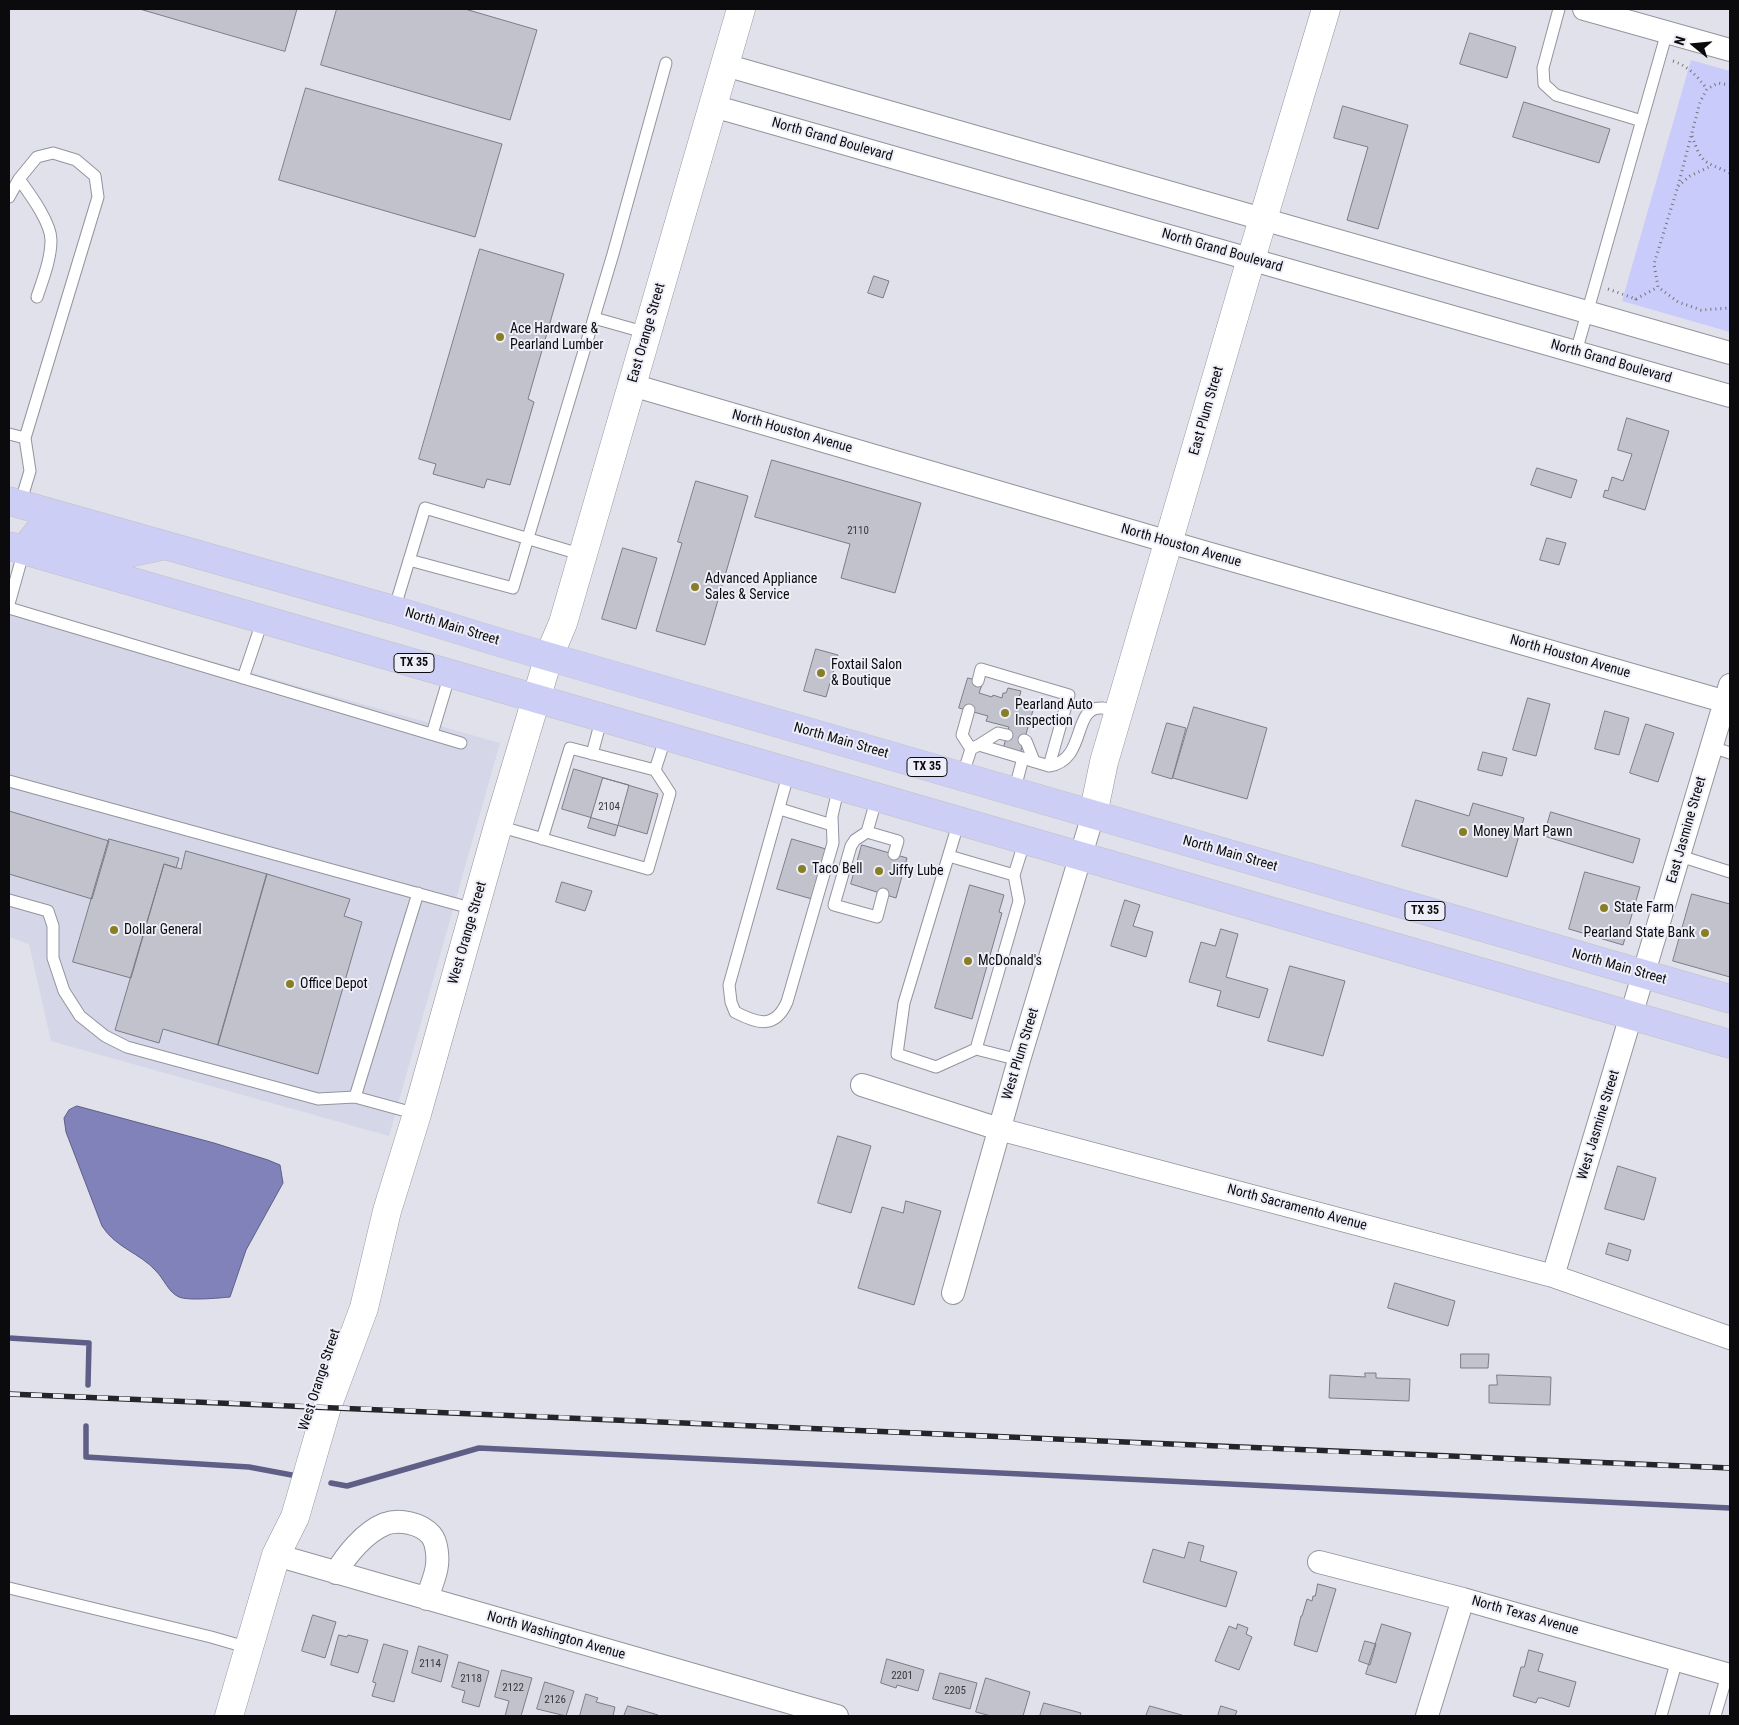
<!DOCTYPE html>
<style>
body{margin:0}
#map{position:relative;width:1739px;height:1725px;overflow:hidden;background:#e1e1eb;font-family:"Roboto Condensed",sans-serif}
canvas{display:block}
.frame{position:absolute;inset:0;border:10px solid #0b0b0e;pointer-events:none}
.north{position:absolute;left:1669px;top:20px;width:50px;height:50px;-webkit-text-stroke:4px #eeeef8;paint-order:stroke;rotate:287deg;font-size:14px;font-weight:700;line-height:20px;text-align:center;color:#0b0b0e}
.north::after{content:'';display:block;margin:auto;width:18px;height:22px;background:#0b0b0e;clip-path:polygon(50% 0,100% 100%,50% 72%,0 100%)}
</style>
<div id="map">
<canvas width="1739" height="1725"></canvas>
<div class="frame"></div>
<div class="north">N</div>
</div>
<script>
const ctx = document.querySelector('canvas').getContext('2d');
ctx.lineJoin = 'round';
function paint(path, color) { ctx.fillStyle = color; ctx.fill(path, 'evenodd'); }
function trace(path, color, width, dash) { ctx.strokeStyle = color; ctx.lineWidth = width; ctx.lineCap = dash ? 'butt' : 'round'; ctx.setLineDash(dash || []); ctx.stroke(path); }
function drawText(font, color, halo, rows, align = 'center') {
  ctx.font = font + ' "Roboto Condensed",sans-serif'; ctx.lineWidth = 4; ctx.setLineDash([]); ctx.textBaseline = 'middle'; ctx.strokeStyle = halo; ctx.fillStyle = color; for (const [text, x, y, turn = 0] of rows) {
    ctx.save(); ctx.translate(x, y); ctx.rotate((+turn || 0) * Math.PI / 180); ctx.textAlign = isNaN(turn) ? turn : align; if (halo) ctx.strokeText(text, 0, 0); ctx.fillText(text, 0, 0); ctx.restore();
  }
}
paint(new Path2D(`
 M9 604 500 743 389 1136 51 1041 29 944 9 937Z`), '#d5d6e7');
paint(new Path2D(`
 M1691 60 1730 71V332L1622 301Z`), '#c9cbfa');
const water = new Path2D(`
 M77 1106 214 1143 268 1160 280 1165 283 1183 246 1250 230 1297C220 1298 188 1301 179 1297 169 1293 164 1279 156 1271 140 1253 116 1248 102 1226L66 1132 64 1118 69 1110Z`);
paint(water, '#8182ba');
trace(water, '#5e5e86', 1);
trace(new Path2D(`
 M9 1338 89 1343 88 1385
 M86 1426V1457L249 1467 297 1476
 M331 1483 347 1486 479 1448 1730 1508`), '#5e5e86', 5.5);
const building = new Path2D(`
 M140 9H297L285 51Z
 M337 9H465L537 30 510 120 321 65Z
 M1470 33 1516 47 1507 78 1460 64Z
 M306 88 502 144 475 237 279 180Z
 M1524 102 1610 129 1599 163 1513 137Z
 M1343 106 1408 125 1378 229 1347 220 1368 147 1334 138Z
 M480 249 564 274 528 399 534 402 510 485 487 479 484 488 433 474 436 464 419 459Z
 M874 276 889 281 883 298 868 293Z
 M1627 418 1669 431 1645 510 1603 497 1605 490 1608 491 1612 477 1623 481 1632 454 1618 450Z
 M772 460 921 503 895 593 841 578 850 544 755 517Z
 M1537 468 1577 480 1571 498 1531 485Z
 M696 481 748 496 705 645 656 631 682 543 678 542Z
 M1547 538 1566 543 1559 565 1540 560Z
 M623 548 657 558 636 629 602 619Z
 M816 649 838 655 826 697 804 691Z
 M968 678 983 682 979 693 992 697 993 695 1002 698 1003 693H1006L1008 688 1021 691 1018 702 1034 707 1020 754 1003 749 1009 727 986 721 988 716 959 708Z
 M1528 698 1550 704 1536 756 1513 750Z
 M1194 707 1267 728 1247 799 1173 778Z
 M1605 711 1629 718 1619 755 1595 749Z
 M1167 723 1186 728 1172 779 1152 773Z
 M1646 724 1674 733 1658 782 1630 773Z
 M1483 752 1507 758 1502 776 1478 770Z
 M574 769 658 794 647 834 562 809Z
 M603 778 629 785 615 836 588 828Z
 M1416 800 1469 816 1473 803 1524 818 1507 877 1402 846Z
 M9 811 109 841 92 899 9 874Z
 M1551 812 1640 839 1633 863 1544 836Z
 M109 839 179 858 176 868 164 864 131 978 73 962Z
 M792 839 826 849 812 899 777 889Z
 M862 845 907 858 896 898 851 884Z
 M186 851 267 874 218 1045 163 1029 159 1043 115 1030 164 864 181 869Z
 M1585 872 1640 887 1623 945 1569 929Z
 M267 874 350 899 344 916 362 922 318 1074 218 1045Z
 M562 882 592 891 585 911 556 902Z
 M970 885 1004 895 999 912 1002 913 972 1019 935 1008Z
 M1692 894 1730 904V977L1673 961Z
 M1125 900 1140 905 1133 926 1153 932 1146 957 1111 946Z
 M1221 929 1238 934 1226 977 1268 989 1259 1018 1217 1006 1221 991 1189 982 1201 942 1215 946Z
 M1290 966 1345 981 1323 1056 1268 1041Z
 M838 1136 871 1146 851 1213 818 1203Z
 M1618 1166 1656 1178 1644 1220 1605 1209Z
 M906 1201 941 1211 914 1305 858 1288 882 1207 903 1213Z
 M1609 1243 1631 1250 1628 1261 1606 1254Z
 M1395 1283 1455 1301 1448 1326 1388 1308Z
 M1461 1354H1489L1488 1368H1461Z
 M1365 1373H1376V1378L1410 1379 1409 1401 1329 1398 1330 1375 1365 1377Z
 M1497 1375 1551 1377 1550 1405 1489 1403V1385H1497Z
 M1189 1542 1204 1546 1200 1561 1237 1572 1226 1607 1143 1582 1153 1549 1184 1558Z
 M1318 1584 1336 1589 1317 1652 1294 1645 1301 1616H1302L1307 1599 1312 1601 1313 1596H1315Z
 M313 1615 336 1622 325 1658 302 1651Z
 M1238 1624 1248 1628 1246 1634 1252 1637 1239 1670 1215 1661 1229 1626 1236 1629Z
 M1382 1624 1411 1633 1396 1683 1366 1674Z
 M339 1635 347 1637 348 1635 368 1640 358 1673 331 1665Z
 M1365 1641 1376 1644 1370 1665 1359 1661Z
 M384 1644 408 1651 394 1702 372 1696 376 1683 373 1682Z
 M419 1646 448 1655 441 1682 412 1673Z
 M1529 1650 1543 1654 1538 1671 1576 1682 1569 1707 1542 1698H1538L1536 1703 1513 1696 1521 1667H1524Z
 M887 1659 924 1670 918 1691 897 1685 896 1688 881 1683Z
 M459 1662 489 1671 479 1707 462 1702 465 1691 452 1687Z
 M502 1670 532 1678 521 1716H505L509 1701 495 1697Z
 M940 1673 977 1683 970 1709 933 1699Z
 M986 1678 1030 1692 1023 1716H991L976 1712Z
 M545 1682 574 1691 566 1716 537 1709Z
 M586 1694 598 1698 596 1702 615 1707 613 1716H580Z
 M1044 1703 1081 1713 1080 1716H1040Z
 M628 1706 658 1715V1716H624Z
 M1150 1706 1185 1716H1146Z
 M1221 1706 1237 1711 1235 1716H1218Z`);
paint(building, '#c1c2cc');
trace(building, '#7b7c85', 1);
const service = new Path2D(`
 M1559 9 1543 68 1544 84 1556 95 1642 121
 M19 179C29 193 51 222 51 240 51 259 43 279 37 297
 M9 197 19 179 37 157 53 153 76 160 95 176 98 197 25 438 30 471 20 504
 M594 318 647 333
 M1576 352 1667 32
 M9 434 25 438
 M409 560 513 588 613 254 666 63
 M9 604 24 550
 M9 608 461 743
 M394 610 425 508 583 555
 M243 678 263 619
 M978 681 981 669 1069 695 1049 766
 M969 710 962 735 971 749
 M432 734 450 674
 M1024 740 1026 741 1034 761
 M979 745 998 733 1007 735
 M1712 747 1730 753
 M592 754 602 717
 M789 772 729 985 731 1002 735 1012C758 1024 775 1029 787 1002L833 843 832 816 839 786
 M962 777 971 749 979 745 1049 766C1088 760 1071 705 1103 708 1108 709 1113 711 1118 712
 M9 781 474 909
 M1014 792 1023 758
 M877 797 867 832 855 840 851 846 834 905 877 917 883 894
 M780 809 832 825
 M959 821 904 1003 897 1054 936 1067 976 1049 1019 901 1014 875 1025 840
 M498 826 648 869 670 793 655 770 666 736
 M867 832 898 841 894 854
 M542 839 570 748 655 770
 M949 856 1014 875
 M1680 856 1730 872
 M9 900 48 911 53 926V958L64 991 80 1016 105 1036 127 1047 318 1099 355 1097 417 1114
 M976 1049 1019 1060
 M355 1097 418 893
 M9 1588 211 1637 249 1648
 M1661 1716 1677 1660
 M1715 1716 1728 1672`);
const minor = new Path2D(`
 M1584 9 1730 50
 M725 65 1730 353
 M713 106 1730 396
 M632 385 1169 542 1730 703
 M862 1085 999 1129 1553 1276 1730 1338
 M1553 1276 1730 685
 M953 1293 1019 1060 1093 815
 M276 1555 837 1716
 M1319 1562 1463 1599 1730 1675
 M336 1573C346 1555 365 1532 385 1524 399 1519 421 1523 431 1535 437 1542 438 1557 437 1565 436 1576 430 1588 427 1599
 M1427 1716 1463 1599`);
const tertiary = new Path2D(`
 M1093 815 1104 762 1251 259 1326 9
 M229 1716 276 1555 295 1517 327 1407 364 1308 387 1211 417 1114 498 826 549 656 563 623 741 9`);
const primary = new Path2D(`
 M9 501 394 610 498 642 1730 999
 M9 546 1730 1044
 M24 550 38 532 124 554 162 546`);
trace(service, '#93949d', 13);
trace(minor, '#93949d', 24);
trace(tertiary, '#93949d', 29);
trace(primary, '#c0c0c0', 29);
trace(new Path2D(`
 M1673 61C1688 66 1697 76 1707 89
 M1730 85 1718 83 1707 89 1700 102 1678 186 1654 264 1658 287 1678 302 1701 310 1730 308
 M1692 136C1702 165 1704 161 1730 173
 M1678 186 1690 176 1711 166
 M1608 289 1636 299 1635 304
 M1636 299 1658 287`), '#75757b', 3, [1, 4]);
trace(service, '#fff', 11);
trace(minor, '#fff', 22);
trace(tertiary, '#fff', 28);
trace(primary, '#cdcef5', 28);
const rail = new Path2D(`
 M9 1394C583 1417 1156 1445 1730 1468`);
trace(rail, '#252529', 5.5);
trace(rail, '#eeeef8', 4, [11]);
for (const [x, y, r, color] of [
 [500,337,5,"#887e25"],
 [695,587,5,"#887e25"],
 [821,673,5,"#887e25"],
 [1005,713,5,"#887e25"],
 [1463,832,5,"#887e25"],
 [802,869,5,"#887e25"],
 [879,871,5,"#887e25"],
 [1604,908,5,"#887e25"],
 [114,930,5,"#887e25"],
 [1705,933,5,"#887e25"],
 [968,961,5,"#887e25"],
 [290,984,5,"#887e25"]
]) { const dot = new Path2D(); dot.arc(x, y, r, 0, 2 * Math.PI); ctx.fillStyle = color; ctx.fill(dot); trace(dot, '#eeeef8', 2); }
drawText('11px', '#38393e', null, [
 ["2110",858,531],
 ["2104",609,807],
 ["2114",430,1664],
 ["2201",902,1676],
 ["2118",471,1679],
 ["2122",513,1688],
 ["2205",955,1691],
 ["2126",555,1700]
]);
for (const [x, y, w] of [
 [414,663,40],
 [927,767,40],
 [1425,911,40]
]) { const box = new Path2D(); box.roundRect(x - w / 2, y - 9.5, w, 19, 4); ctx.fillStyle = '#eeeef8'; ctx.fill(box); trace(box, '#0b0b0e', 1); }
drawText('bold 12px', '#0b0b0e', null, [
 ["TX 35",414,663],
 ["TX 35",927,767],
 ["TX 35",1425,911]
]);
drawText('14px', '#0b0b0e', '#eeeef8', [
 ["North Grand Boulevard",832,140,16],
 ["North Grand Boulevard",1222,251,16],
 ["East Orange Street",647,333,-74],
 ["North Grand Boulevard",1611,362,16],
 ["East Plum Street",1207,411,-74],
 ["North Houston Avenue",792,432,16],
 ["North Houston Avenue",1181,546,16],
 ["North Main Street",452,627,17],
 ["North Houston Avenue",1570,657,16],
 ["North Main Street",841,741,16],
 ["East Jasmine Street",1687,830,-74],
 ["North Main Street",1230,854,16],
 ["West Orange Street",468,933,-74],
 ["North Main Street",1619,967,16],
 ["West Plum Street",1021,1054,-73],
 ["West Jasmine Street",1599,1125,-73],
 ["North Sacramento Avenue",1297,1208,15],
 ["West Orange Street",320,1380,-72],
 ["North Texas Avenue",1525,1616,16],
 ["North Washington Avenue",556,1636,16]
]);
drawText('14px', '#0b0b0e', '#eeeef8', [
 ["Ace Hardware &",510,329],
 ["Pearland Lumber",510,345],
 ["Advanced Appliance",705,579],
 ["Sales & Service",705,595],
 ["Foxtail Salon",831,665],
 ["& Boutique",831,681],
 ["Pearland Auto",1015,705],
 ["Inspection",1015,721],
 ["Money Mart Pawn",1473,832],
 ["Taco Bell",812,869],
 ["Jiffy Lube",889,871],
 ["State Farm",1614,908],
 ["Dollar General",124,930],
 ["Pearland State Bank",1695,933,"right"],
 ["McDonald's",978,961],
 ["Office Depot",300,984]
], 'left');
</script>
